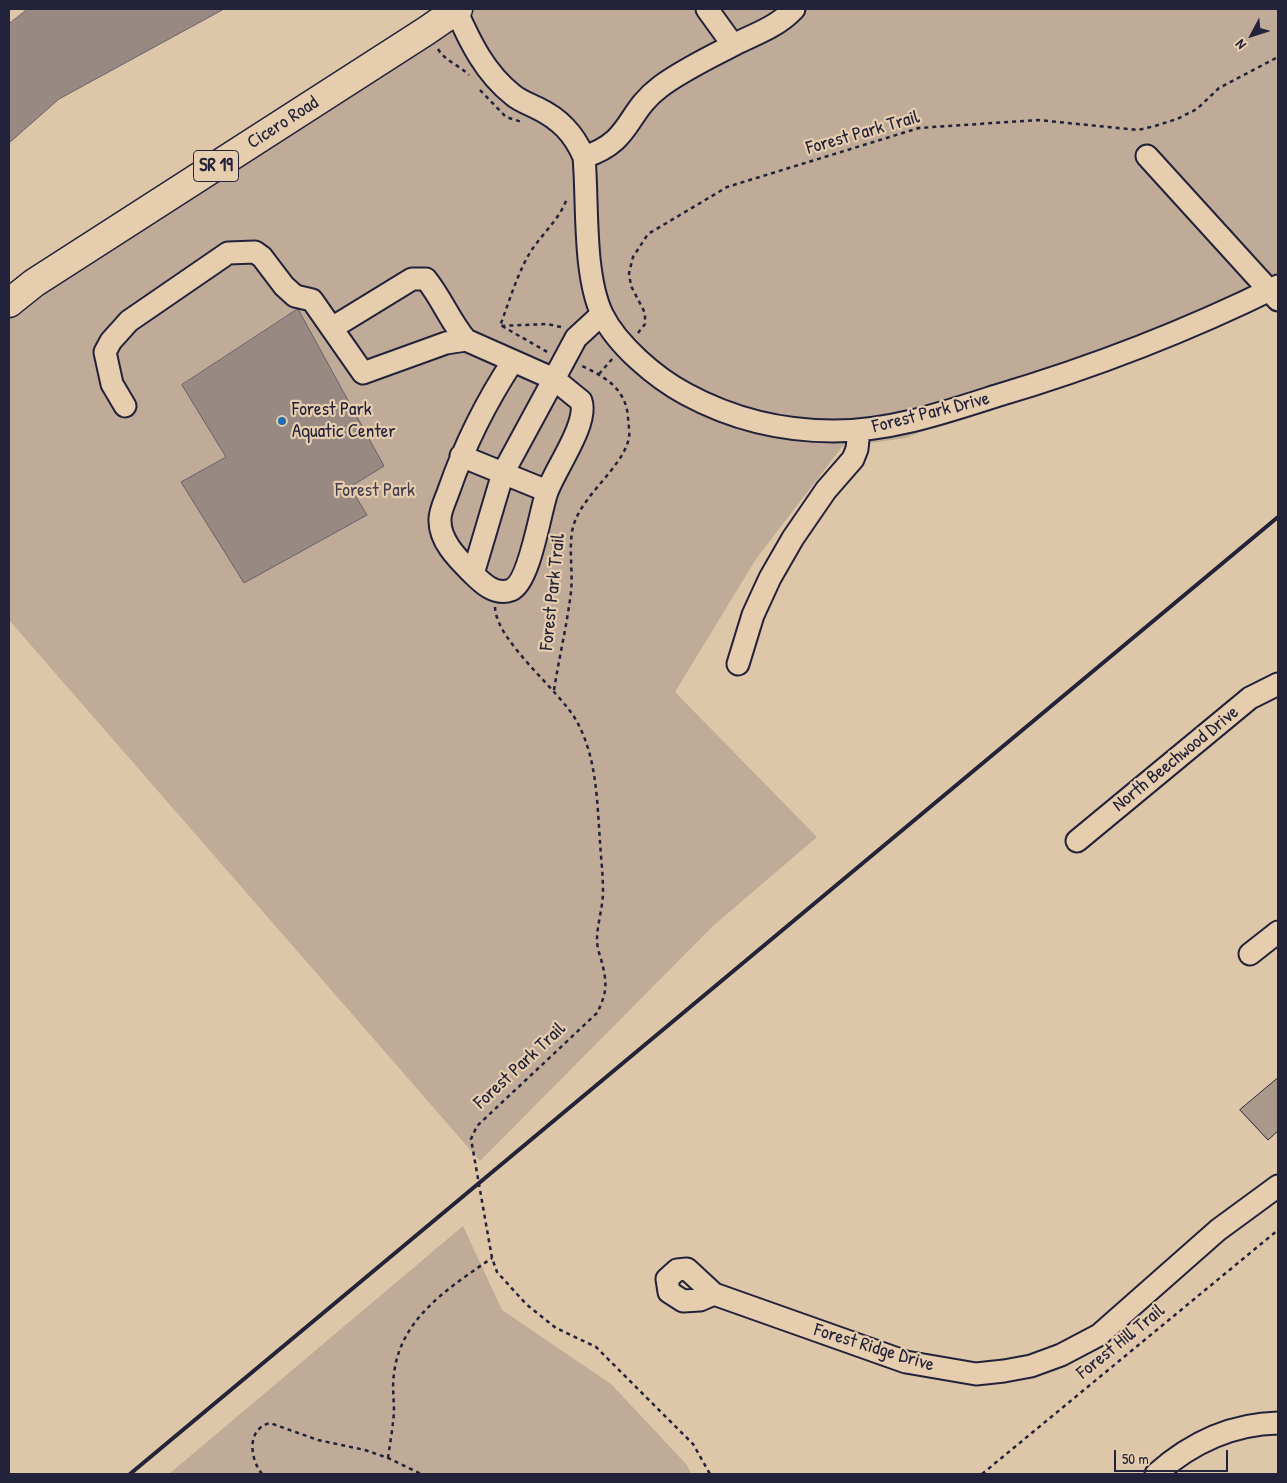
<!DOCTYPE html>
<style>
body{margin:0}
#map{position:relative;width:1287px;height:1483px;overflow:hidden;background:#dec6a9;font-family:"Patrick Hand",sans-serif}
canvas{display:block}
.frame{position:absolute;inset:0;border:10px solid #22223b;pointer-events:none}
.north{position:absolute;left:1227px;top:10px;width:50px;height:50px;-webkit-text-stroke:4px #e6cdae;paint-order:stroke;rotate:230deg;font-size:14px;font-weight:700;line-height:20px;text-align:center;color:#22223b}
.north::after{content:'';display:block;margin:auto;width:18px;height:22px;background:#22223b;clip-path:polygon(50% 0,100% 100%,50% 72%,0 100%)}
.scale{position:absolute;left:1114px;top:1450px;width:114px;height:22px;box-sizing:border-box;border:2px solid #22223b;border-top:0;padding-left:6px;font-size:15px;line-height:18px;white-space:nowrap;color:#22223b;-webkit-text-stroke:4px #e6cdae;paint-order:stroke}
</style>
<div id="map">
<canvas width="1287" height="1483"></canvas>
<div class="frame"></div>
<div class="north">N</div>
<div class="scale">50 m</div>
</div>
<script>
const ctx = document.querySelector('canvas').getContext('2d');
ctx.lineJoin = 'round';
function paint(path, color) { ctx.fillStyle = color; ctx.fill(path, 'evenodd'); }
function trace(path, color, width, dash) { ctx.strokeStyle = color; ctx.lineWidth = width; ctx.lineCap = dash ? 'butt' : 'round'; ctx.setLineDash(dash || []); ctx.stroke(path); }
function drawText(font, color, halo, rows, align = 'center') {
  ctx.font = font + ' "Patrick Hand",sans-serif'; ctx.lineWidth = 4.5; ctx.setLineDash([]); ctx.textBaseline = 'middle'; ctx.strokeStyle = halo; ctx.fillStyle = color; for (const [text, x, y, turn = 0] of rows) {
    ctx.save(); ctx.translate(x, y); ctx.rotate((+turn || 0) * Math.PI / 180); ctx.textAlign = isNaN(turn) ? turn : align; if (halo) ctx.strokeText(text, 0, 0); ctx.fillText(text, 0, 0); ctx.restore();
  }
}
paint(new Path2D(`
 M457 9H1278V287L906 438 842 447 756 559 675 692 817 837 713 926 480 1161 9 620V305Z
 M463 1226 502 1310 611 1384 687 1465 691 1474H169Z`), '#bfab97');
const water = new Path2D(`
 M28 9H224L59 99 9 143V24Z
 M298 309 384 466 350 487 367 515 244 583 181 482 226 457 182 385Z`);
paint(water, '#988982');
trace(water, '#696066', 1);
const building = new Path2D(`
 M1278 1078V1131L1268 1140 1240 1110Z`);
paint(building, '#aa998a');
trace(building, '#22223b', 1);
const minor = new Path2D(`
 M707 9 733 45
 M456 10C470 42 485 73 513 95 520 101 529 104 537 108 560 119 574 134 584 157 588 202 583 273 602 314 617 345 656 378 686 394 732 419 782 431 834 431 890 431 943 413 996 396 1094 367 1187 331 1278 286
 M1147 156 1278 300
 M584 157C633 141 625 113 660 87 684 69 713 56 739 42 759 33 779 25 794 9
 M332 328 412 279H426C442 299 450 321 466 340
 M125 406 112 384 105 352 111 341 129 321 228 253 255 252 262 257 284 286 295 296 312 300 363 373 446 343 466 340 554 379 576 338 602 314
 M461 456 547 491
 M473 574 503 473 554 379 581 401C589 423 555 469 547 492 540 511 530 582 511 590 495 596 482 583 472 573 458 559 439 541 440 519 440 510 446 499 449 490 465 444 486 402 513 361
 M738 664 753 615 770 578 793 538 826 490 853 459 857 449 859 430
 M1077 841 1250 698 1278 684
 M1250 954 1278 932
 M714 1294 700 1300 683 1301 669 1292 667 1279 677 1270 687 1269 714 1294 906 1362 976 1374 1004 1371 1031 1366 1061 1355 1099 1335 1218 1230 1278 1186
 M1156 1474C1191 1443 1231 1424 1278 1423`);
const major = new Path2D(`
 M9 303 34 283 426 31 458 9`);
trace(minor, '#22223b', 25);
trace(major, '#22223b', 31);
trace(new Path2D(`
 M438 49C445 61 459 65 469 75
 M480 90 506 117 522 122
 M502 326 549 353
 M561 327 547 324 500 326C509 302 516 278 528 256 539 236 560 220 567 198
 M638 333 645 324V313L631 286 629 273 633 257 648 234 727 187 919 128 1038 120 1138 130 1155 126 1177 119 1197 109 1219 88 1278 57
 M599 374 613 358
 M495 607C496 641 558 689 576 720 597 757 597 801 600 842 601 858 603 875 603 891 603 908 597 924 597 940 597 946 599 953 601 959 607 982 608 991 597 1013L477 1126 471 1139 492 1258 497 1272 526 1304 556 1328 596 1347 693 1444 710 1474
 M554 690C559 658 567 625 571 592 573 572 569 552 572 532 577 498 622 470 629 438 630 431 628 423 628 416 625 388 605 377 582 366
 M388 1458C390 1443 393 1427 394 1412 394 1399 392 1386 394 1374 400 1318 450 1287 492 1258
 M262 1474C250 1459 246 1429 270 1423L318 1440 365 1450 388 1458 421 1474
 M982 1474 1278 1230`), '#22223b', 2.5, [4, 4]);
trace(minor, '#e6cdae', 21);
trace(major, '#e6cdae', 28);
trace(new Path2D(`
 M130 1474 1278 517`), '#22223b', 4);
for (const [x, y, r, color] of [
 [282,421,5,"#1f6fb2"]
]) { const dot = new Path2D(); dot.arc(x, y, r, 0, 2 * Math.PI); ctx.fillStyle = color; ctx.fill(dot); trace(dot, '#e6cdae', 2); }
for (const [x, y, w] of [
 [216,166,45]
]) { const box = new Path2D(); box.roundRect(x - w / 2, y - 15.5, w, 31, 4); ctx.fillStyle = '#e6cdae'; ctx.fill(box); trace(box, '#22223b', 1); }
drawText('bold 18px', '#22223b', null, [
 ["SR 19",216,166]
]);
drawText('19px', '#22223b', '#e6cdae', [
 ["Cicero Road",283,123,-33],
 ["Forest Park Trail",863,133,-16],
 ["Forest Park Drive",931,413,-14],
 ["Forest Park Trail",553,592,-84],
 ["North Beechwood Drive",1176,759,-39],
 ["Forest Park Trail",520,1066,-43],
 ["Forest Hill Trail",1121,1342,-39],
 ["Forest Ridge Drive",874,1348,17]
]);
drawText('19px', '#22223b', '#e6cdae', [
 ["Forest Park",292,410],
 ["Aquatic Center",292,432]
], 'left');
drawText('19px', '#413d4d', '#e6cdae', [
 ["Forest Park",375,491]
]);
</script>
